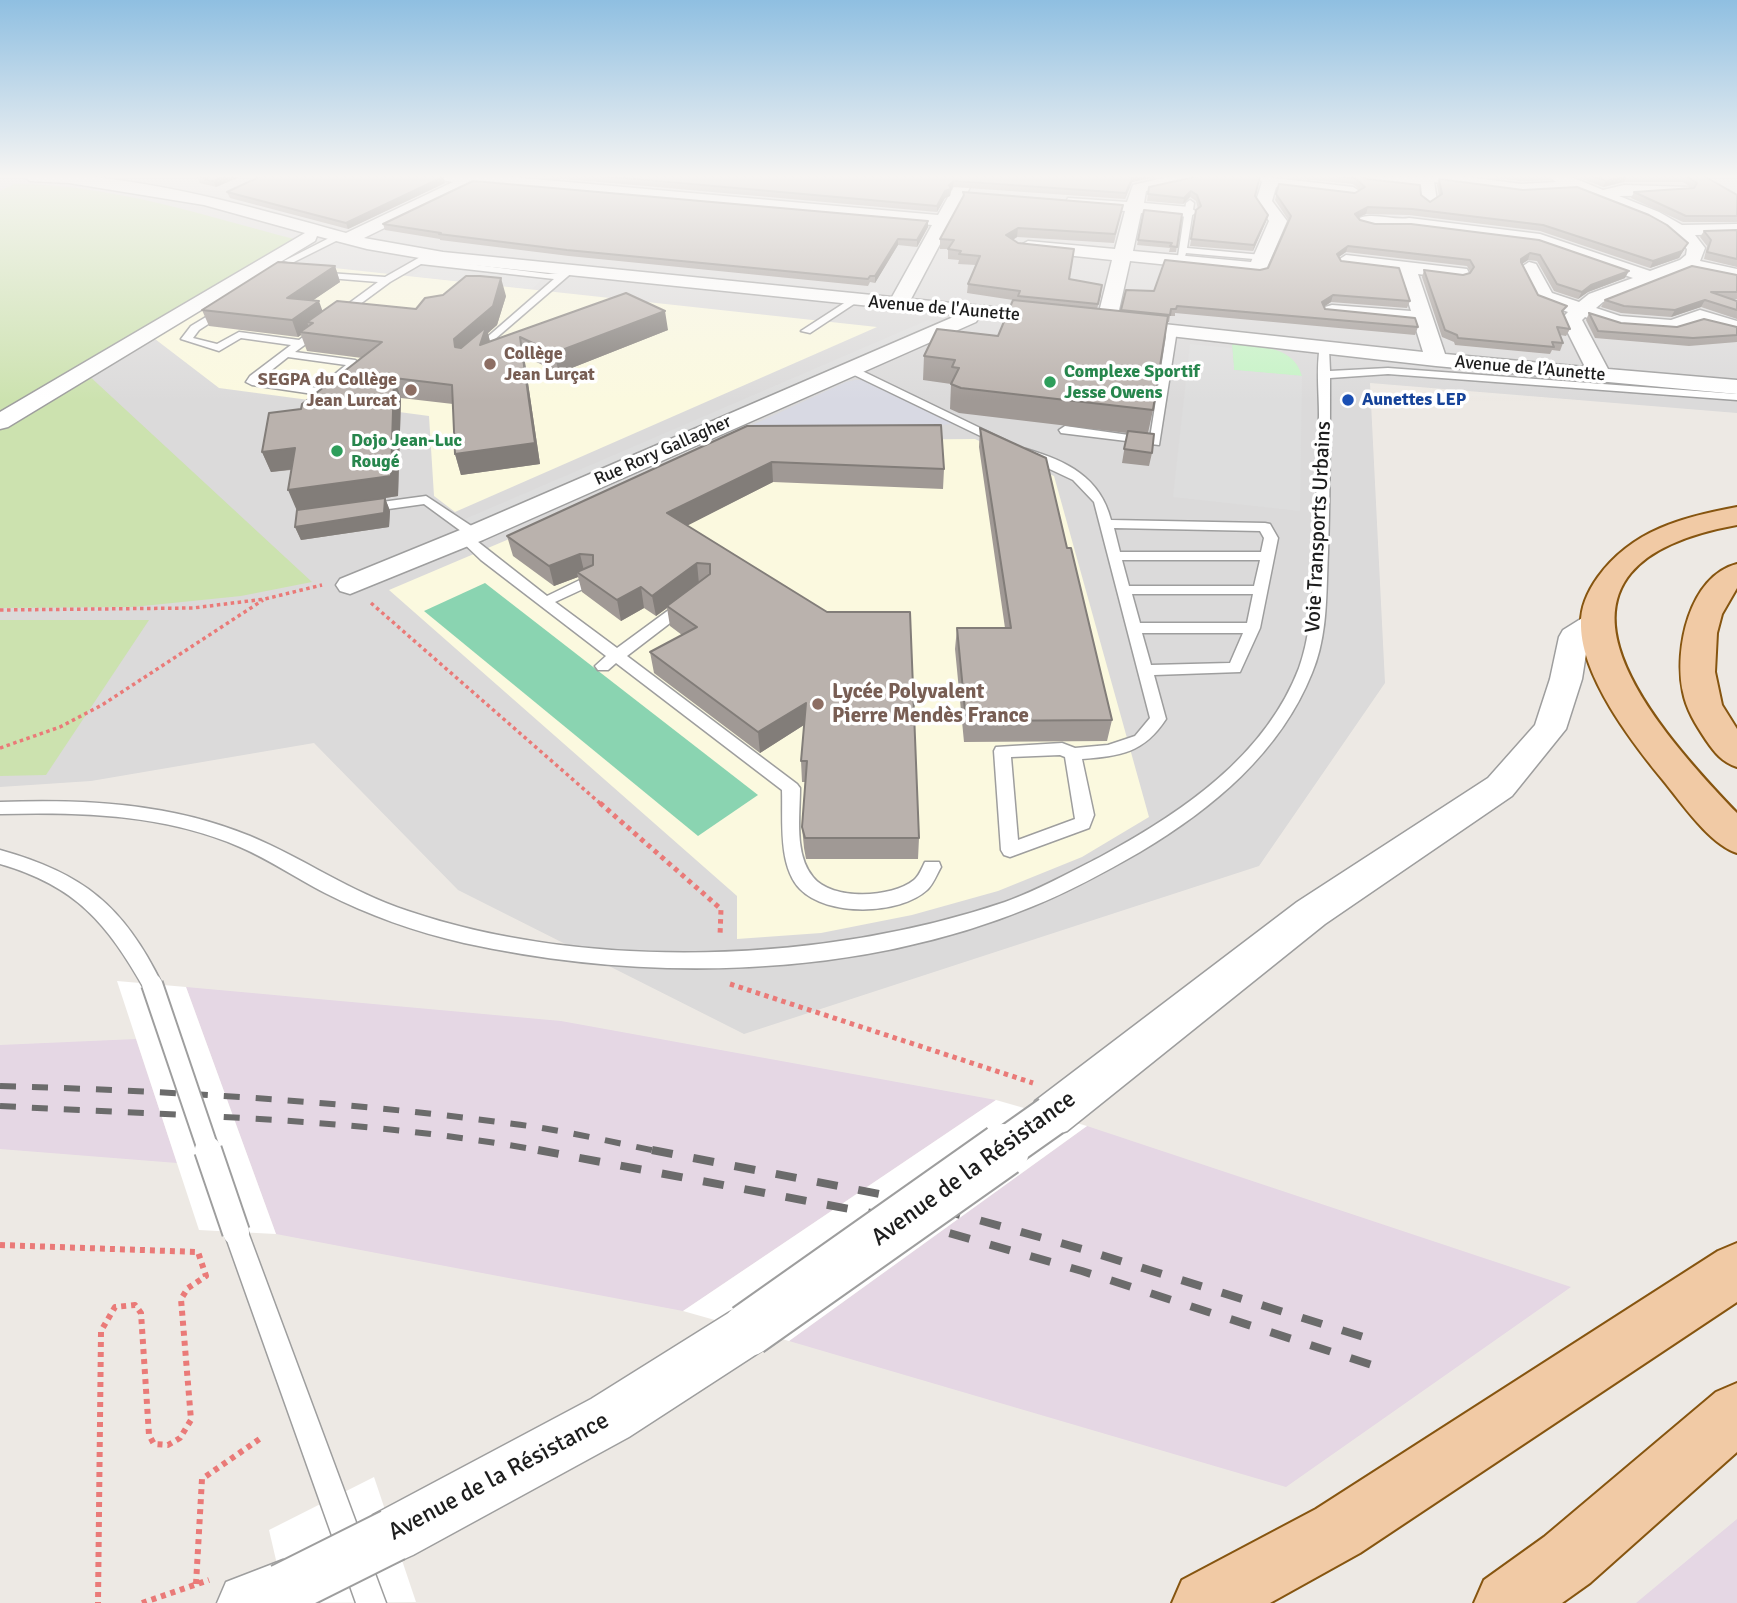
<!DOCTYPE html>
<meta charset="utf-8">
<style>
body{margin:0}
canvas{display:block;background:#ede9e4}
</style>
<canvas width="1737" height="1603"></canvas>
<script>
const ctx = document.querySelector('canvas').getContext('2d');
ctx.lineJoin = 'round';
function paint(path, color) { ctx.fillStyle = color; ctx.fill(path, 'evenodd'); }
function trace(path, color, width, dash) { ctx.strokeStyle = color; ctx.lineWidth = width; ctx.lineCap = dash ? 'butt' : 'round'; ctx.setLineDash(dash || []); ctx.stroke(path); }
function drawText(font, color, halo, rows, align = 'center') {
  ctx.font = font + ' Signika,sans-serif'; ctx.lineWidth = 7; ctx.setLineDash([]); ctx.textBaseline = 'middle'; ctx.strokeStyle = halo; ctx.fillStyle = color; for (const [text, x, y, turn = 0] of rows) {
    ctx.save(); ctx.translate(x, y); ctx.rotate((+turn || 0) * Math.PI / 180); ctx.textAlign = isNaN(turn) ? turn : align; if (halo) ctx.strokeText(text, 0, 0); ctx.fillText(text, 0, 0); ctx.restore();
  }
}
paint(new Path2D(`
 M0 176H1737V413L1370 383 1385 683 1259 866 744 1034 458 890 314 743 91 781 0 787Z`), '#dbdada');
paint(new Path2D(`
 M186 987 561 1021 996 1100 683 1311 276 1234Z
 M136 1039 177 1163 0 1149V1045Z
 M1087 1126 1571 1287 1286 1487 789 1341Z
 M1737 1519V1603H1636Z`), '#e5d7e4');
paint(new Path2D(`
 M279 262 877 327 455 512 434 496 429 416 219 388 155 339Z
 M975 439 1054 476 1149 817 1082 857 998 891 912 915 821 933 737 939V896L389 590 740 441Z`), '#fbf9df');
paint(new Path2D(`
 M14 184C112 184 205 216 298 240L86 373 312 582 241 596 133 607 0 608V191Z
 M0 620H149L46 775 0 776Z`), '#cce2af');
paint(new Path2D(`
 M1232 344C1260 347 1293 345 1302 376L1234 370Z`), '#c5f3c5');
paint(new Path2D(`
 M485 583 758 795 698 836 424 611Z`), '#8ad4b1');
paint(new Path2D(`
 M426 267 543 279 532 289 412 276Z
 M928 320 941 326 477 528 465 519Z
 M1190 344 1232 348 1234 370 1302 376 1300 511 1173 497Z`), '#ddd');
paint(new Path2D(`
 M855 380H863L955 424 722 439 846 382Z`), '#d8d9e3');
paint(new Path2D(`
 M117 981 186 987 276 1234 199 1230Z
 M996 1100 1087 1126 789 1341 683 1311Z
 M374 1477 416 1602 286 1603 269 1530Z`), '#fff');
paint(new Path2D(`
 M1733 176H1737V179Z`), '#a9d0d6');
const service = new Path2D(`
 M1190 200 1194 203 1187 248 1262 255 1267 258 1265 260 1186 253 1183 263H1177L1186 203Z
 M337 234 341 237 340 239 292 263 284 261Z
 M429 252 434 255 429 259 548 274 561 273 570 267 575 270 473 358 469 357V353L554 279 421 264 390 282 295 352 355 360 360 363 320 395 252 385 246 382 250 376 291 345 241 338 219 351 181 339 191 326 226 305 231 308 230 310 199 330 193 338 217 344 239 332 299 340 378 282 317 277 314 276V272L385 277ZM288 357 346 365 318 388 259 380Z
 M852 298 860 300 810 333 801 331Z
 M1172 327 1177 330 1159 445 1061 433 1059 430 1065 426 1150 438 1167 330Z
 M1320 346 1329 348 1330 371 1388 368 1737 394V400L1388 374 1330 378C1330 436 1330 494 1328 552 1326 593 1328 635 1312 673 1280 753 1212 809 1140 852 1105 872 1069 892 1031 907 857 979 646 983 464 943 416 932 368 915 325 893 296 878 270 860 240 847 164 814 81 812 0 814V802C85 799 170 803 250 836 305 859 350 892 408 911 588 972 826 963 1005 902 1038 890 1069 873 1100 857 1180 814 1265 757 1299 668 1312 632 1312 593 1314 555 1316 508 1318 462 1319 415 1319 391 1316 368 1320 346Z
 M848 368H856L1007 441 997 444 848 372Z
 M1026 449C1067 461 1100 477 1111 520L1265 523 1270 524 1278 538 1260 628 1240 672 1154 675 1166 719C1144 753 1120 756 1082 759L1094 815 1089 828 1010 857 1004 855 1001 850 994 751 996 747 1062 743 1075 748 1108 745 1135 736 1150 718 1094 502 1073 480 1022 456V450ZM1114 528 1260 531 1264 538 1261 552H1120ZM1122 560H1260L1254 586H1129ZM1132 594H1253L1247 623H1140ZM1142 633H1243L1230 663 1151 665ZM1060 755 1065 757 1075 819 1018 840 1011 757Z
 M426 496 479 531V537L473 538 547 596 586 577H596V583L555 602 617 648 681 601H691L693 604 691 607 627 656 797 784 800 788C800 816 794 854 813 877 832 901 892 898 914 880 919 876 922 868 925 862H939L941 867C937 874 933 885 927 890 900 915 827 917 800 889 778 866 783 821 782 790L616 663 608 670H598L595 666 606 656 481 560 458 538 465 534 424 504 367 512 360 508 367 504Z
 M0 850C83 873 124 906 162 984L159 990 152 993 145 990C107 923 76 886 0 864Z
 M236 1220 245 1223 248 1232 386 1603H356L224 1232 227 1223Z`);
const minor = new Path2D(`
 M22 176C45 176 70 174 93 177 179 186 262 210 346 233L453 182 437 179 435 176H500L938 215 960 176H976L911 299 1054 313 1061 315 1064 319 1061 323 1054 325 979 317 976 322 483 540 350 594 340 591 336 585 340 579 465 528 958 315 443 262 367 249 317 236 315 241 8 427 0 429V412L305 233 204 205 69 183 30 181ZM474 184 932 225 892 297 443 252 364 238Z
 M1172 176H1204L1202 179 1146 191 1144 203 1189 207 1197 212 1189 217 1141 213 1133 251 1251 262 1269 221 1256 201 1262 182 1256 176 1353 187 1361 192 1353 197 1276 187 1272 201 1287 221 1265 272 1258 274 1130 261 1117 319 1423 352 1414 323 1325 315 1322 311 1325 307 1332 305 1411 311 1399 272 1339 265 1337 261 1346 255 1467 269 1469 273 1467 277 1460 279 1418 274 1445 354 1585 367 1561 319 1568 312 1537 301 1520 268 1529 262 1536 264 1552 293 1579 302 1589 294 1633 278 1537 244 1409 228C1395 231 1366 231 1355 221 1367 210 1393 221 1409 218L1540 234 1650 271 1680 260 1686 255 1687 249 1665 229 1647 219 1575 191 1521 194 1434 182 1437 201 1429 206 1421 201 1420 189 1365 183 1357 178 1461 176 1521 184 1556 182 1548 176H1569L1603 190 1624 185 1689 187 1691 190 1683 195 1619 196 1659 212 1682 225 1737 224V234L1695 235 1705 248 1700 261 1737 269V281L1688 270 1603 302 1596 308 1620 316 1671 320 1700 310 1737 321V334L1700 323 1673 332 1618 328 1585 317 1582 320 1608 369 1737 380V394L1436 366 1099 328 1096 324 1112 260 1028 251 1019 246 1028 241 1115 249 1125 211 1074 207 1066 202 1068 198 1127 202 1133 185Z
 M1597 612 1607 615 1612 621 1588 641 1582 679 1566 729 1512 796 1325 924 1067 1131 1051 1137 1035 1131 1029 1116 1035 1101 1297 902 1488 778 1535 725 1550 679 1559 637 1563 630 1587 615Z
 M748 1304 766 1312 774 1330 766 1348 629 1437 413 1555 393 1564 373 1555 364 1535 373 1515 591 1399 730 1312Z
 M283 1560 304 1569 313 1590 307 1603H217L226 1582Z`);
const primary = new Path2D(`
 M1737 507V525C1516 565 1644 716 1737 813V853C1709 844 1681 802 1662 779 1631 741 1582 677 1581 626 1580 607 1588 591 1598 577 1632 530 1683 517 1737 507Z
 M1737 564V588L1722 614 1717 633 1715 672 1722 705 1737 729V767C1722 762 1715 753 1706 740 1696 725 1686 709 1683 692 1674 650 1689 576 1737 564Z
 M1737 1243V1302L1360 1553 1270 1603H1172L1182 1580 1316 1509 1718 1251Z
 M1737 1383V1452L1590 1583 1562 1603H1474L1484 1580 1544 1537 1716 1392Z`);
trace(service, '#9e9e9e', 3);
trace(minor, '#9e9e9e', 3);
trace(primary, '#865510', 4);
trace(new Path2D(`
 M371 603 602 805
 M0 610 193 608 265 599 322 585
 M0 748 60 727 102 705 263 600`), '#ea7a78', 3.5, [3.5, 3.5]);
trace(new Path2D(`
 M600 803 721 909 720 936
 M730 984 1033 1083`), '#ea7a78', 5, [4.5, 4.5]);
trace(new Path2D(`
 M0 1245 198 1252 206 1276 188 1288 181 1299 191 1420 180 1438 168 1445 154 1444 149 1435 141 1313 135 1305 115 1307 101 1331 98 1603
 M196 1584 202 1479 261 1438
 M142 1603 209 1580`), '#ea7a78', 6, [5, 5]);
paint(service, '#fff');
paint(minor, '#fff');
paint(primary, '#f1caa5');
trace(new Path2D(`
 M0 1086C172 1091 344 1101 514 1124 563 1130 612 1142 661 1152
 M0 1106C182 1116 368 1118 548 1152`), '#6b6b6b', 6, [16, 16]);
trace(new Path2D(`
 M538 1150 897 1218 1082 1271 1375 1366
 M652 1150 900 1198 1082 1249 1370 1339`), '#6b6b6b', 8, [21, 21]);
const serviceBridgeFar1 = new Path2D(`
 M152 984 209 1152`);
const serviceBridge = new Path2D(`
 M208 1150 236 1232`);
const minorBridgeFar1 = new Path2D(`
 M1000 1152 1051 1116`);
const minorBridge = new Path2D(`
 M748 1330 1003 1150
 M283 1590 393 1535`);
trace(serviceBridgeFar1, '#9e9e9e', 24, []);
trace(serviceBridge, '#9e9e9e', 30, []);
trace(minorBridgeFar1, '#9e9e9e', 44, []);
trace(minorBridge, '#9e9e9e', 56, []);
trace(serviceBridgeFar1, '#fff', 20);
trace(serviceBridge, '#fff', 26);
trace(minorBridgeFar1, '#fff', 40);
trace(minorBridge, '#fff', 52);
paint(new Path2D(`
 M242 176 216 187 200 183 197 177Z
 M533 176H1159L1132 182 1125 199 953 187 951 190 950 196 945 198 937 212Z
 M1276 176H1361L1367 179 1421 195 1430 202 1439 196 1437 185 1439 179 1688 243 1679 258 1650 268 1540 231 1409 215 1366 214 1358 217 1360 220 1375 224 1539 240 1625 278 1588 292 1578 299 1554 291 1537 261 1528 260 1521 264 1538 295 1563 314 1570 329 1566 336 1560 335 1563 343 1560 351 1552 350 1550 354 1455 345 1454 342 1442 337 1422 277 1424 270 1463 275 1471 273 1467 266 1346 252 1339 257 1341 261 1410 301 1407 308 1331 302 1324 307 1325 309 1418 327 1415 335 1175 313V316H1170L1169 322H1167L1153 410 1148 433 1152 453 1149 466 1122 463 1127 433 959 413 950 409 951 384 923 380 924 356 998 336 1013 300 967 293 968 284 976 265 958 264 959 260 948 259V249H940V239L963 197V192L1123 205 1114 243 1017 237 1013 240 1069 279 1101 295 1097 309 1121 311 1126 290 1154 291 1268 268 1289 221 1275 200 1279 184 1355 193 1360 190 1353 184Z
 M1483 176H1550L1549 180 1521 181Z
 M1576 176H1705L1737 195V222H1683L1631 198 1634 192 1692 188 1683 182H1624L1603 187Z
 M445 183 348 229 230 198 227 192Z
 M1149 187 1255 196 1266 221 1253 251 1190 246 1196 210 1198 209 1196 201 1190 197 1183 204 1147 201Z
 M1144 210 1182 214 1176 252H1169L1170 248 1137 245Z
 M383 224 928 227 917 247 898 245 875 283 870 282 868 286 569 256 440 240V239L385 230Z
 M1737 230V267L1704 259 1707 246 1700 237 1704 231Z
 M335 266 340 282 313 300 323 311 416 309 506 296 497 325 488 333 490 342 626 293 668 330 559 373 524 356 540 464 461 475 455 454 453 404 401 398 398 496 385 498 390 511 389 527 301 540 295 527 297 510 291 470 271 472 262 452 301 409 362 358 307 351 301 335 298 337 209 326 202 310Z
 M1737 275V299H1731L1737 301V319L1701 307 1671 317 1621 313 1601 307 1605 300Z
 M1589 313 1621 323 1677 327H1737V342L1689 346 1595 338 1586 320Z
 M747 426 944 469 943 489 773 482 687 525 919 838 918 859H806L804 848 802 827 805 782H802L801 761 804 725 760 753 654 673 650 652 682 635 670 626 667 608 656 616 644 608 621 621 582 592 578 577 554 586 513 556 507 536Z
 M980 428 1067 548 1112 720 1107 741 964 742 955 649 957 628H1005L979 447Z`), '#a09995');
paint(new Path2D(`
 M225 176H242L216 187 213 181Z
 M1133 176H1159L1132 182 1125 199 1126 193Z
 M1627 176 1624 182 1603 187 1606 181Z
 M443 177 445 183 348 229 346 223Z
 M954 181 953 187 951 190 950 196 945 198 937 212V206L949 185Z
 M1191 191 1190 197 1183 204 1184 198Z
 M1368 207 1366 214 1353 220 1355 214Z
 M1268 215 1266 221 1253 251 1254 245Z
 M928 221V227L917 247V240Z
 M1018 228 1017 237 1006 244V235Z
 M898 239V245L875 283V276Z
 M1688 243 1679 258 1650 268 1653 261Z
 M1348 246 1346 252 1334 260 1337 254Z
 M1530 253 1528 260 1519 266 1521 259Z
 M335 266 340 282 293 314 287 298Z
 M1629 271 1625 278 1588 292 1578 299 1582 292 1591 285Z
 M501 278 506 296 497 325 488 333 491 346 459 358 455 347 454 339Z
 M1333 295 1331 302 1320 309 1322 302Z
 M1705 300 1701 307 1671 317 1675 310Z
 M319 301 325 318 313 323 307 322 310 329 300 332 301 335 298 337 292 320Z
 M665 311 668 330 559 373 554 353Z
 M520 337 524 356 540 464 461 475 455 454Z
 M394 378 401 398 398 496 385 498 390 511 389 527 301 540 295 527 297 511 288 490Z
 M295 448 303 468 271 472 262 452Z
 M772 462 773 482 671 534 667 513Z
 M580 554 585 575 577 572 578 577 554 586 549 566Z
 M697 563 699 584 667 606V608L656 616 652 596Z
 M641 587 644 608 621 621 617 600Z
 M806 703 807 723 760 753 758 732Z`), '#827d79');
const building = new Path2D(`
 M198 176H225L213 181 205 180 208 178Z
 M261 176H441L443 177 346 223 227 192Z
 M602 176H1133L1126 193 954 181 949 185 951 189 945 191 937 206Z
 M1199 176H1260L1255 196 1268 215 1254 245 1191 239 1196 210 1201 206 1197 195 1191 191 1184 198 1148 194 1149 187Z
 M1337 176H1361L1367 179 1420 185 1421 195 1430 202 1442 194 1439 179 1523 190 1577 187 1649 215 1667 225 1688 243 1682 251 1653 261 1543 225 1412 209 1368 207 1355 214 1360 220 1375 224H1411L1539 240 1629 271 1591 285 1582 292 1557 284 1540 255 1530 253 1521 259V262L1538 295 1567 306 1562 311 1570 329 1557 327 1563 343 1552 342 1554 347 1458 338 1457 335 1445 330 1424 270 1463 275 1470 273 1474 267 1470 260 1348 246 1337 254 1341 261 1399 268 1410 301 1333 295 1322 302 1325 309 1415 318 1418 327 1177 306 1176 309H1171L1170 315 1121 310 1126 290 1154 291 1165 260 1260 270 1268 268 1291 216 1276 194 1279 184 1355 193 1365 187 1355 178Z
 M1594 176H1626L1606 181Z
 M1686 176H1704L1737 195V216H1686L1634 192 1694 188 1697 183Z
 M473 181 928 221 917 240 898 239 875 276H870L868 279 567 250 439 234 441 233 383 224Z
 M963 192 1123 205 1115 234 1018 228 1006 235 1018 243 1074 249 1069 279 1102 285 1098 304 1018 296 1020 291 968 284 980 256 959 254 961 251 948 249 954 240 940 239 964 195Z
 M1144 210 1182 214 1177 247 1170 246 1172 243 1138 240Z
 M1737 230V259L1707 252 1711 240 1704 231Z
 M278 262 335 266 287 298 319 301 292 320 202 310Z
 M1692 266 1737 275V292H1711L1737 301V310L1705 300 1675 310 1624 306 1605 300Z
 M466 276H480L501 278 493 306 454 339 455 347 461 348 486 327 480 345 626 293 665 311 554 353 520 337 535 443 455 454 452 385 394 378 391 476 288 490 295 448 262 452 269 413 301 409 302 404 382 342 300 332 313 323 307 322 337 301 416 309 425 298 443 295Z
 M1013 300 1168 316 1153 410 961 388 951 384 959 368 952 367 955 360 924 356 937 329 998 336Z
 M1589 313 1621 323 1677 327 1704 319 1737 327V335L1693 338 1598 331Z
 M941 425 944 469 772 462 667 513 827 612H910L919 838H805L802 827 807 761H801L806 703 758 732 650 652 697 627 667 606 710 574V564L697 563 652 596 641 587 617 600 577 572 593 565V555L580 554 549 566 507 536 747 426Z
 M980 428 1046 458 1067 548H1071L1112 720 966 721 957 628H1011Z
 M1128 431 1154 434 1152 453 1124 449Z
 M385 498 384 513 295 527 297 510Z`);
paint(building, '#bab2ad');
trace(building, '#827d79', 2);
const sky = ctx.createLinearGradient(0, 0, 0, 401);
sky.addColorStop(0, '#8fbfe1');
sky.addColorStop(0.44, '#f7f5f3');
sky.addColorStop(1, '#f7f5f300');
ctx.fillStyle = sky;
ctx.fillRect(0, 0, 1737, 401);
for (const [x, y, r, color] of [
 [490,364,7,"#8d6e63"],
 [1050,382,7,"#2e9e5b"],
 [411,390,7,"#8d6e63"],
 [1348,400,7,"#1a4fb4"],
 [337,451,7,"#2e9e5b"],
 [818,704,7,"#8d6e63"]
]) { const dot = new Path2D(); dot.arc(x, y, r, 0, 2 * Math.PI); ctx.fillStyle = color; ctx.fill(dot); trace(dot, '#fff', 2.5); }
drawText('18px', '#1d1d1d', '#fff', [
 ["Avenue de l'Aunette",944,309,5],
 ["Avenue de l’Aunette",1530,369,5],
 ["Rue Rory Gallagher",663,451,-24]
]);
drawText('bold 18px', '#785e54', '#fff', [
 ["Collège",504,354],
 ["Jean Lurçat",504,375],
 ["SEGPA du Collège",397,380,"right"],
 ["Jean Lurcat",397,401,"right"]
], 'left');
drawText('bold 18px', '#27864d', '#fff', [
 ["Complexe Sportif",1064,372],
 ["Jesse Owens",1064,393],
 ["Dojo Jean-Luc",351,441],
 ["Rougé",351,462]
], 'left');
drawText('bold 18px', '#164399', '#fff', [
 ["Aunettes LEP",1362,400]
], 'left');
drawText('21px', '#1d1d1d', '#fff', [
 ["Voie Transports Urbains",1319,527,-87]
]);
drawText('bold 21px', '#785e54', '#fff', [
 ["Lycée Polyvalent",832,692],
 ["Pierre Mendès France",832,716]
], 'left');
drawText('24px', '#1d1d1d', '#fff', [
 ["Avenue de la Résistance",974,1169,-36],
 ["Avenue de la Résistance",499,1477,-28]
]);
</script>
